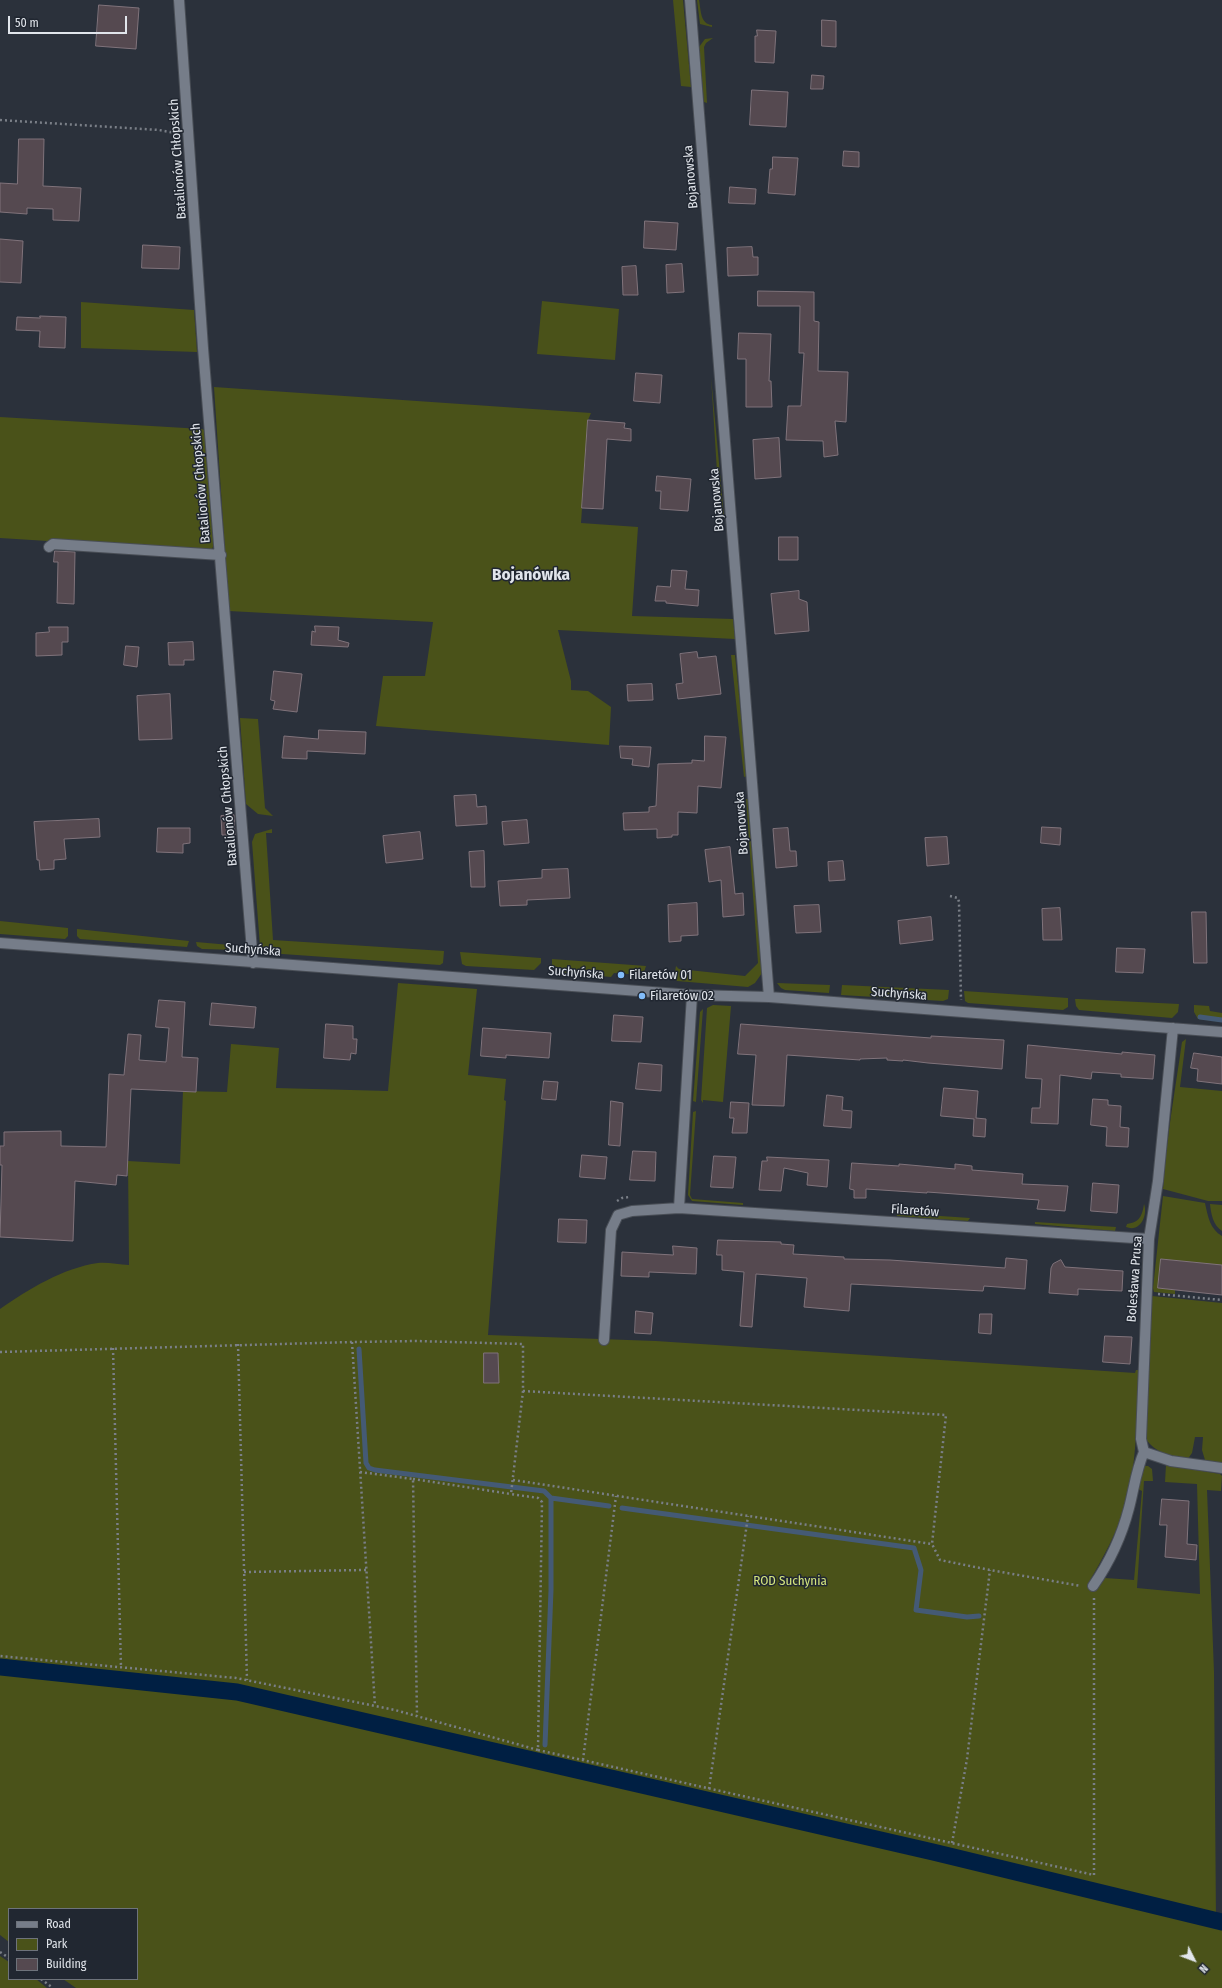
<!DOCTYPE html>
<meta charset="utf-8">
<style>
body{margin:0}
#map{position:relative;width:1222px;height:1988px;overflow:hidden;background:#2b313b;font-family:"Fira Sans Condensed",sans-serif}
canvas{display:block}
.legend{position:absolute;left:8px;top:1908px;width:130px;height:72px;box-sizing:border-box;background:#212731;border:1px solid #6e737b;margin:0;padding:5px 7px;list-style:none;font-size:12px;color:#e1e5eb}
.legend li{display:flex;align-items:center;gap:8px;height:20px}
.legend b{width:20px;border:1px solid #6e737b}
.north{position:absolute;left:1174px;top:1940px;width:40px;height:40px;-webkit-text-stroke:3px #212731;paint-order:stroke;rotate:132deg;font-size:11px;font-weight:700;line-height:16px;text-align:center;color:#e1e5eb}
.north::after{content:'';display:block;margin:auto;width:14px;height:18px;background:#e1e5eb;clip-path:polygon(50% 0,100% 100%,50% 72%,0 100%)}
.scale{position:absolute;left:8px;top:16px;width:119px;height:18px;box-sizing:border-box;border:2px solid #e1e5eb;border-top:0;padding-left:5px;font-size:12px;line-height:14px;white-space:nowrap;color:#e1e5eb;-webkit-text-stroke:3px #212731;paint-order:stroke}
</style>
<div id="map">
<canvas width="1222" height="1988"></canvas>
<ul class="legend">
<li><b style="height:5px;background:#767d89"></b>Road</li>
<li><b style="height:11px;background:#4a5219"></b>Park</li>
<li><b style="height:11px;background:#554950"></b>Building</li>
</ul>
<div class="north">N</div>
<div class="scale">50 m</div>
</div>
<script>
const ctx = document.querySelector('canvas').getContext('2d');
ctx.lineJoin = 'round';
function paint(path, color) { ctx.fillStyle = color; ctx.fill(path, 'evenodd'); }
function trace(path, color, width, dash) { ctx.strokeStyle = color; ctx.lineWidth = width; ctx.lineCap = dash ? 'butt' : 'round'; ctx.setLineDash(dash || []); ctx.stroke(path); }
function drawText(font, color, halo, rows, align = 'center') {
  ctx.font = font + ' "Fira Sans Condensed",sans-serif'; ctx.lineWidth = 3; ctx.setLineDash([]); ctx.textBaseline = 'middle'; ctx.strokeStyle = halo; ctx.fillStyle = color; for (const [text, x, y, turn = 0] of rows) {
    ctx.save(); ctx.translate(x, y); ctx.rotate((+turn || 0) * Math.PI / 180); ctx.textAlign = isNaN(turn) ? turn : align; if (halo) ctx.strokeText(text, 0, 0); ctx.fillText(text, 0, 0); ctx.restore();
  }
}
paint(new Path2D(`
 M673 0H683L691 87 681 86Z
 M697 0H699C701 10 700 24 712 25V27L700 24Z
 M713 38 706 43 704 47 707 103 704 102 699 47 705 39Z
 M542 301 619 309 615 360 537 354Z
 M81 302 194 310 197 352 81 348Z
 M711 377 724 517 720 519Z
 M214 387 591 413 588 420 581 523 638 527 632 616 733 619 735 639 558 630 571 681V690L588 691 611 707 609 745 376 726 383 676H425L433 622 229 611Z
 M0 417 202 429 206 431 216 540 212 549 207 551 0 538Z
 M731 655H735L747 776 744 777Z
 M240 718 258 719 265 808 273 816 258 814 246 804Z
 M746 799H748L762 973 755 983 748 987 677 981 674 977 676 966 679 969 745 976 758 963Z
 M272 829V833H266L273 940 444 951 443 963 440 965 268 953 262 951 260 946 252 842 255 834Z
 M0 921 68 928V936L65 939 0 934Z
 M77 929 189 941 187 947 80 939 77 936Z
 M196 942 242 946 238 950 202 949 197 946Z
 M460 952 541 958V963L534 970 466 966 462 964Z
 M552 959 646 966 643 975 614 973 611 977 558 972 552 966Z
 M398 983 477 989 468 1075 506 1079 504 1100 506 1101 488 1335 656 1341 1135 1373 1136 1370H1139C1137 1411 1137 1469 1125 1507 1116 1534 1103 1558 1089 1582L1097 1590 1105 1578 1134 1580 1142 1491 1136 1488 1144 1466H1148L1152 1469 1153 1481H1144L1137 1588 1200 1594 1197 1484 1165 1482 1166 1465 1220 1474 1222 1476 1221 1491 1207 1490 1214 1672 1216 1921 1222 1922V1988H76L63 1979H137V1909H9V1942L0 1935V1673L238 1696 767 1819 1098 1892V1889L239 1689 0 1665V1309C29 1289 63 1268 98 1263 108 1262 119 1265 129 1265L128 1161 180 1164 183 1091 227 1092 231 1044 279 1048 276 1088 388 1091Z
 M777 983 830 985 829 993 785 990 781 988Z
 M842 985 949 990 948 999 943 1001 841 995Z
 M964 991 1068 998V1007L1063 1010 968 1003 965 1001Z
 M1075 999H1078L1179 1004 1178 1012 1172 1018 1079 1010 1076 1006Z
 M713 1005 731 1006 723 1102 703 1100V1103L701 1100 707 1008Z
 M1194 1005 1209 1006 1210 1011 1222 1013V1022L1198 1019 1194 1012Z
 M703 1009 696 1102 693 1101 700 1012Z
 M1186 1039 1180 1087 1222 1091V1201H1208L1163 1189C1166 1140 1175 1091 1182 1042Z
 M696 1111 690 1195 692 1199 743 1203V1205L692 1201 688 1195 693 1112Z
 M1163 1196 1205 1203C1208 1217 1210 1229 1222 1236V1266L1161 1259 1158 1288 1175 1290V1294L1154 1292 1153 1288Z
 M1144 1204C1148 1214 1141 1233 1126 1227L1127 1224C1140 1222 1142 1216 1144 1204Z
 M1210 1204 1222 1205V1231C1213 1225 1211 1214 1210 1204Z
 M896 1213 970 1218 968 1221 897 1216Z
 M1035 1222 1116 1227 1115 1231 1035 1224Z
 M1152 1296 1222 1303V1463L1205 1460 1202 1450 1203 1437H1195L1192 1453 1187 1460C1172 1456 1155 1453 1146 1439Z
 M0 1956 9 1962V1979H36L47 1988H0Z`), '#4a5219');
trace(new Path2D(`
 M1200 1017 1222 1020
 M359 1349 366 1463 369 1468 375 1470 544 1491 551 1498V1590L545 1745
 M551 1498 609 1506
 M622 1508 914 1548 921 1570 916 1610 967 1617 979 1616
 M545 1764V1756`), '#445a75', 5);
trace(new Path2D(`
 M0 1667 237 1692 933 1852 1222 1922`), '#001f43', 17);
const building = new Path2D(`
 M99 5 139 8 136 49 96 46Z
 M822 20 836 21V47L822 46Z
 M757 30 776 31 774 63 755 62V36H757Z
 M812 75 824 76 823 89H811Z
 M752 90 788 92 786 127 750 125Z
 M19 139H44L43 186 81 188 79 221 53 220V209L27 208V214L0 212V183L17 184Z
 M844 151 859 152V167L843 166Z
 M773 157 798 158 795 195 768 193 770 169H772Z
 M730 187 756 189 755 204 729 203Z
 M645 221 678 223 676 250 644 248Z
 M0 239 23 241 21 283 0 282Z
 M143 245 180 247 179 269 142 268Z
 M752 247 753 257H758V275L728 276 727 248Z
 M682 264 684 292 667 293 666 265Z
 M636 266 638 295H623L622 267Z
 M758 291 814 292V321L819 322 818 371 848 372 846 422 835 421 838 455 824 457 823 441 786 440 788 406H801L804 353H799L800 306H758Z
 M40 316 66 317 65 348 39 347 40 331 16 330 17 317 40 318Z
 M739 333 771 334 769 381H771L772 407H746V359H738Z
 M636 373 662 375 660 403 634 401Z
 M588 420 625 423 624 428 631 429V441L607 439 603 509 582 508Z
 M779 438 781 477 755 479 753 440Z
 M657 476 691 479 688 511 660 509 661 491H656Z
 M779 537H798V560H779Z
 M55 551 75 552 74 604 57 603 58 562H54Z
 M672 570 687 571 685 589 699 590 698 606 666 603V601H655L657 586 670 587Z
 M799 591V599L807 602 809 631 775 634 771 594Z
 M315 626 339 627 338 640 349 643 348 647 311 645 312 631 315 632Z
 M49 627H68V642H62V655L36 656V633L49 632Z
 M193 642 194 660H184V665H169L168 643Z
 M126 646 139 647 137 667 124 665Z
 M697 652 698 658 716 656 721 694 678 699 676 684 683 683 680 654Z
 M274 671 302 674 297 712 273 709 275 701 271 700Z
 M652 684 653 700 628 701 627 685Z
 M170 694 172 739 139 740 137 696Z
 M319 730 366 732 365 754 307 751V759L282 758 284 736 318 739Z
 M705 736 726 737 721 788 698 786 697 813 678 812V835H672V837L657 838V829L624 830 623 813 649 812V807L656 806 658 764 692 763V760L704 761Z
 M620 746 651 747 649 767 632 765 633 759 621 758Z
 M476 795 477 807 486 806 487 824 456 826 454 796Z
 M234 815 235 835H222L221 816Z
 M99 819 100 837 64 839 66 859 54 860V869L40 870 39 860H37L34 822Z
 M527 820 529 843 504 845 502 822Z
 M1042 827 1061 828 1060 845 1041 843Z
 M158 828H190V843L183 844V853L157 852Z
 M788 828 790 851H796L797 866 776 868 773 829Z
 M420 832 423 859 386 863 383 836Z
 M947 837 949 864 927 866 925 838Z
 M730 847 735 894 743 893 744 915 723 917 721 880 709 882 705 850Z
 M484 851 485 887H471L469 852Z
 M843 861 845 880 829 881 828 862Z
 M568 869 570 898 527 900V905L500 906 498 881 542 878V870Z
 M697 903 698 935 681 936V941L669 942 668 905Z
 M819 905 821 932 796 933 794 906Z
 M1060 908 1062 940H1043L1042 909Z
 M1192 912H1206L1207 963H1194Z
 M931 917 933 940 900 944 898 921Z
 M1117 948 1145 949 1143 973 1116 972Z
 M159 1000 185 1002 182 1057 198 1058 196 1092 131 1089 127 1176 117 1175 116 1185 75 1181 73 1241 0 1237 2 1165H0V1146H4V1132L61 1131V1146L106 1147 109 1074 124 1075 128 1034 141 1035 139 1060 166 1062 169 1028 156 1027Z
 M212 1003 256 1007 254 1028 210 1025Z
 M614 1015 643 1017 641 1042 612 1041Z
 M326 1024 353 1026V1039H357L356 1054 351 1053 350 1060 324 1058Z
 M741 1024 931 1038V1036L1004 1040 1002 1069 928 1063 903 1060V1061L887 1060V1058L860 1059V1060L787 1055 784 1106 752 1105 756 1055 738 1054Z
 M483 1028 551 1033 549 1058 506 1055V1058L481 1056Z
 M1028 1045 1122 1054V1052L1155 1055 1153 1079 1121 1077V1074L1092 1072 1091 1079 1060 1075 1058 1124 1031 1123 1032 1108H1040L1042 1079 1026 1078Z
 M1194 1053 1222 1057V1084L1197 1081 1198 1069 1191 1068Z
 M639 1063 662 1065 661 1091 636 1089Z
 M544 1081 558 1082 556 1100 542 1099Z
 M944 1088 978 1091 976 1118 986 1119 985 1137 973 1136 974 1119 941 1116Z
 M827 1095 843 1097 842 1110 852 1111 851 1128 824 1126Z
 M1093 1099 1108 1100V1105L1121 1106 1120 1127 1129 1128 1128 1147 1106 1146 1107 1127 1091 1125Z
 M611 1101 623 1103 620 1146 609 1145Z
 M731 1102 749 1103 747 1133H732L734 1118H730Z
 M633 1151 656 1152 655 1181 630 1180Z
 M582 1155 607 1157 605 1179 580 1177Z
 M714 1156 736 1157 733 1188 711 1187Z
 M767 1157 829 1160 827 1187 807 1185 808 1173 784 1168 781 1191 759 1190 762 1161H767Z
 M852 1163 899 1166V1164L955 1169V1164L972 1166V1170L1023 1174 1022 1184 1068 1186 1065 1211 1037 1209 1039 1200 927 1192V1193L866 1189V1198H854V1190L850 1189Z
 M1093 1183 1119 1185 1117 1213 1091 1211Z
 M559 1219 587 1220 586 1243 558 1242Z
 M718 1240 781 1242V1244L794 1245 793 1254 844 1257V1259L890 1260 1005 1268 1006 1258 1027 1260 1025 1289 984 1286 983 1291 851 1284 849 1311 804 1307 807 1278 756 1274 752 1327 740 1326 744 1272 722 1270V1255H717Z
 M673 1246 697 1248 696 1274 649 1272V1277L621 1276 622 1252 673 1255Z
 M1161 1259 1222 1265V1295L1158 1288Z
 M1061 1260 1065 1267 1123 1271 1122 1291 1078 1289V1295L1049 1293 1051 1268 1053 1264Z
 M636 1311 653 1313 651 1334 635 1333Z
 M980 1314H992L991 1334 979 1333Z
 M1105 1336 1132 1337 1130 1364 1103 1362Z
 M484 1353H498L499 1383H484Z
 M1162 1499 1189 1501 1187 1544 1197 1545 1196 1560 1165 1557 1167 1525H1160Z`);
paint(building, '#554950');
trace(building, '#80737b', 1);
const minor = new Path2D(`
 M179 0 203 348 253 963
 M690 0 769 997
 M49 547 53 544 221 555
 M0 943 692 995 769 997 1222 1032
 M1173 1028 1158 1181 1149 1239 1141 1439 1144 1452 1171 1461 1222 1468
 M679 1208 692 995
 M604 1340 611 1230 618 1215 632 1211 679 1208 1149 1239
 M1093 1586C1109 1563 1122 1535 1129 1508 1134 1489 1136 1470 1144 1452`);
trace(minor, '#494e56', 12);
trace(new Path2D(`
 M0 120 159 130 175 133
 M950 896 958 898 959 902 961 1000
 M617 1201 622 1198 629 1197
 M1158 1294 1222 1300
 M352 1342 375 1706
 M238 1344 247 1680
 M113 1348 121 1668
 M0 1352 352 1342 416 1341 523 1344V1391L511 1494 538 1498 542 1502 538 1750 395 1710 236 1678 0 1656
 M523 1391 946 1415 932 1544 940 1560 990 1570 1081 1586
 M360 1472 413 1479 417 1716
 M413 1479 511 1494
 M513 1480 932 1544
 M244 1572 366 1570
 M538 1750 1094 1875V1597
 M583 1760 616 1496
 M709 1789 748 1516
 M952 1843 967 1759 990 1570
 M0 1952 9 1958
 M41 1979 53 1988`), '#7a7f87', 2.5, [2, 3]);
trace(minor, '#767d89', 10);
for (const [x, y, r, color] of [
 [621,975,4,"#82bcfa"],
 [642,996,4,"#82bcfa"]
]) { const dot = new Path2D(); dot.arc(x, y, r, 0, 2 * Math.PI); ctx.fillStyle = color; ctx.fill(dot); trace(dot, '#212731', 1.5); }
drawText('13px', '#e1e5eb', '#212731', [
 ["Batalionów Chłopskich",178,159,-94],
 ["Bojanowska",691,177,-95],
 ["Batalionów Chłopskich",201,483,-95],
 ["Bojanowska",717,500,-95],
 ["Batalionów Chłopskich",228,806,-95],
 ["Bojanowska",742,823,-94],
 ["Suchyńska",253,950,4],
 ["Suchyńska",576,973,4],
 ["Suchyńska",899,994,4],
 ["Filaretów",915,1211,4],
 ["Bolesława Prusa",1135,1279,-86]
]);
drawText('13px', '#e1e5eb', '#212731', [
 ["Filaretów 01",629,975],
 ["Filaretów 02",650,996]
], 'left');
drawText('13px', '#d4e57e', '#212731', [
 ["ROD Suchynia",790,1581]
]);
drawText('bold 17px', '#e1e5eb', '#212731', [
 ["Bojanówka",531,575]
]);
</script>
